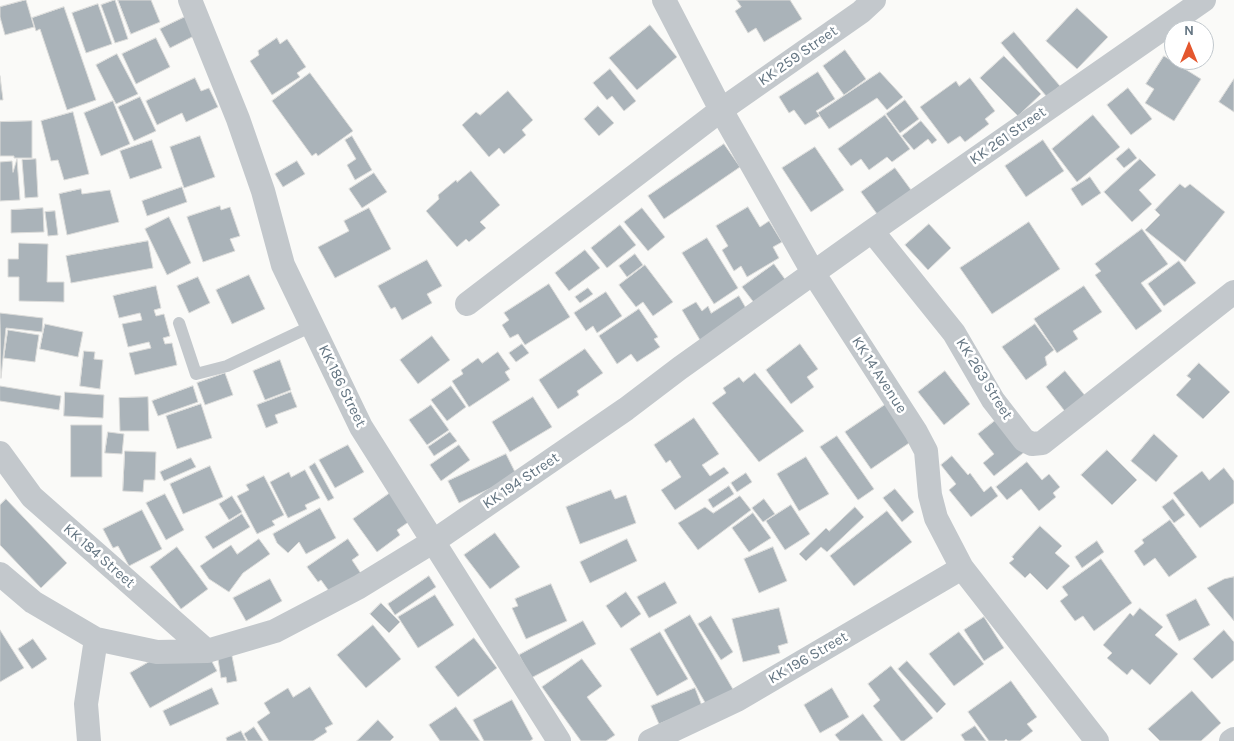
<!DOCTYPE html>
<style>
body{margin:0}
#map{position:relative;width:1234px;height:741px;overflow:hidden;background:#fafaf8;font-family:Karla,sans-serif}
canvas{display:block}
.north{position:absolute;left:1164px;top:20px;width:50px;height:50px;box-sizing:border-box;background:#fff;border:1px solid #c1c8cd;border-radius:50%;rotate:0deg;font-size:14px;font-weight:700;line-height:20px;text-align:center;color:#657683}
.north::after{content:'';display:block;margin:auto;width:18px;height:22px;background:#e4572e;clip-path:polygon(50% 0,100% 100%,50% 72%,0 100%)}
</style>
<div id="map">
<canvas width="1234" height="741"></canvas>
<div class="north">N</div>
</div>
<script>
const ctx = document.querySelector('canvas').getContext('2d');
ctx.lineJoin = 'round';
function paint(path, color) { ctx.fillStyle = color; ctx.fill(path, 'evenodd'); }
function trace(path, color, width, dash) { ctx.strokeStyle = color; ctx.lineWidth = width; ctx.lineCap = dash ? 'butt' : 'round'; ctx.setLineDash(dash || []); ctx.stroke(path); }
function drawText(font, color, halo, rows, align = 'center') {
  ctx.font = font + ' Karla,sans-serif'; ctx.lineWidth = 5; ctx.setLineDash([]); ctx.textBaseline = 'middle'; ctx.strokeStyle = halo; ctx.fillStyle = color; for (const [text, x, y, turn = 0] of rows) {
    ctx.save(); ctx.translate(x, y); ctx.rotate((+turn || 0) * Math.PI / 180); ctx.textAlign = isNaN(turn) ? turn : align; if (halo) ctx.strokeText(text, 0, 0); ctx.fillText(text, 0, 0); ctx.restore();
  }
}
const building = new Path2D(`
 M26 0 34 27 5 35 0 17V7Z
 M115 0 128 39 115 43 101 5Z
 M118 0H151L160 22 131 34Z
 M737 0H790L802 19 764 42 756 28 748 33 735 11 741 7Z
 M98 4 112 44 86 53 72 13Z
 M64 7 96 100 67 110 40 29 36 31 32 18Z
 M1077 8 1108 37 1077 69 1046 41Z
 M191 14 200 33 170 48 160 29Z
 M650 25 677 57 637 90 609 58Z
 M1014 32 1060 86 1047 97 1001 43Z
 M156 38 170 67 136 84 122 54Z
 M277 38 280 44 287 39 306 67 297 73 300 77 272 95 250 61 259 55 258 51Z
 M845 50 866 79 844 95 823 66Z
 M117 54 138 94 116 104 96 65Z
 M1004 56 1041 94 1018 116 980 78Z
 M1164 56 1201 79 1174 121 1145 103 1154 89 1146 84Z
 M610 69 636 101 624 111 612 96 607 100 593 83Z
 M818 72 835 99 816 111 820 116 805 125 794 110 789 113 779 97Z
 M880 72 903 97 887 110 877 98 829 129 818 113Z
 M310 73 353 131 318 156 316 153 312 156 272 101Z
 M0 76 3 100H0Z
 M195 78 201 91 209 88 218 107 186 122 182 113 157 125 146 101Z
 M970 78 995 111 985 119 989 124 965 142 960 136 948 144 920 107 956 81 959 86Z
 M1234 79V112L1219 102Z
 M1128 88 1152 119 1131 135 1107 105Z
 M508 91 533 120 522 130 526 135 504 154 499 148 489 157 462 125 476 112 480 115Z
 M140 97 156 131 134 141 118 107Z
 M905 100 919 119 900 133 886 114Z
 M113 101 130 144 101 156 84 113Z
 M598 106 614 123 599 136 584 119Z
 M73 112 89 174 64 180 58 160 51 161 41 121Z
 M885 115 910 149 892 162 887 157 869 170 861 159 851 166 838 149Z
 M1093 115 1120 147 1077 182 1052 149Z
 M32 121V158H14V156H0V122Z
 M921 121 937 140 932 144 928 139 914 150 902 136Z
 M200 136 215 177 184 188 170 147Z
 M352 136 372 170 355 180 347 165 356 159 345 140Z
 M152 140 162 168 130 179 120 151Z
 M1043 140 1064 171 1026 197 1005 166Z
 M724 144 740 167 664 219 648 196Z
 M815 147 844 190 811 212 782 168Z
 M1129 148 1137 158 1124 168 1116 159Z
 M17 159 20 200 0 201V162L12 161 13 172Z
 M36 159 38 197 25 198 22 160Z
 M1140 159 1156 175 1139 190 1152 204 1132 222 1104 192Z
 M297 161 305 174 283 187 275 174Z
 M895 168 914 194 880 218 861 192Z
 M471 171 500 205 480 222 486 228 469 242 466 239 457 247 426 211 439 199 438 195 456 180 457 182Z
 M374 173 387 192 362 208 349 189Z
 M1090 177 1101 193 1082 206 1071 189Z
 M1180 184 1185 188 1190 184 1225 212 1185 262 1145 230 1160 215 1155 210Z
 M182 187 187 202 147 216 142 201Z
 M81 189 82 194 110 190 119 222 67 235 59 194Z
 M220 206 221 210 230 207 240 236 230 239 235 251 203 262 187 217Z
 M748 207 760 227 769 221 782 242 773 247 779 258 747 277 741 266 734 271 722 250 728 246 716 226Z
 M43 208 44 232 11 233V210Z
 M369 208 391 249 335 278 318 247 349 231 344 221Z
 M642 208 665 237 648 251 624 222Z
 M55 211 58 235 48 236 45 212Z
 M169 217 191 263 167 275 145 229Z
 M1029 222 1060 269 992 314 960 268Z
 M929 224 951 248 928 270 905 245Z
 M620 225 636 245 607 268 591 248Z
 M1142 229 1168 264 1141 283 1162 311 1136 330 1095 275 1101 271 1095 264Z
 M707 238 738 288 714 304 682 253Z
 M148 241 153 268 71 283 66 256Z
 M19 243 48 244 47 282H64V302L19 301V277H8V259H18Z
 M585 250 600 268 569 291 555 273Z
 M635 254 643 265 627 277 619 266Z
 M427 260 442 286 427 294 432 303 402 320 395 307 391 309 378 286Z
 M1179 261 1196 283 1164 306 1148 284Z
 M774 264 787 282 755 304 742 287Z
 M645 265 673 302 653 316 643 302 636 307 619 285Z
 M249 275 265 309 232 324 216 290Z
 M198 277 210 303 189 313 177 286Z
 M549 284 570 317 525 345 518 334 510 338 502 325 509 320 504 313Z
 M156 286 161 308 154 310 156 316 164 314 170 336 163 338 165 344 172 343 177 365 135 375 129 353 151 348 149 342 128 347 122 324 142 320 140 313 119 318 113 296Z
 M1084 286 1102 312 1073 331 1078 339 1057 353 1034 319Z
 M588 288 593 294 580 303 575 297Z
 M606 292 622 316 597 333 593 326 586 331 574 313Z
 M739 296 751 317 703 345 682 310 696 302 702 311 708 306 711 313Z
 M639 309 658 337 654 339 660 347 637 362 631 354 617 364 599 336Z
 M0 313 43 318 42 332 6 328 1 378Z
 M45 324 83 332 78 357 40 349Z
 M1035 324 1054 350 1045 357 1047 365 1026 380 1002 347Z
 M8 330 39 335 35 362 4 358Z
 M432 336 450 360 418 384 400 360Z
 M522 344 529 353 516 362 509 353Z
 M800 344 818 369 807 377 814 387 791 404 766 370Z
 M585 349 603 373 577 391 579 395 558 409 539 380Z
 M84 351 95 352 94 359 103 360 100 389 80 386Z
 M498 352 510 369 505 372 510 380 469 407 452 381 463 374 461 370 478 358 482 363Z
 M280 360 291 390 265 400 253 371Z
 M1199 363 1230 392 1203 419 1176 395 1191 379 1187 376Z
 M945 371 970 404 944 425 918 392Z
 M1065 371 1087 398 1067 414 1046 387Z
 M225 373 233 395 205 405 197 383Z
 M755 373 804 431 759 462 712 403 726 393 723 388 739 377 743 382Z
 M0 386 61 396 59 410 0 401Z
 M193 386 198 402 158 416 152 401Z
 M451 386 466 407 447 421 431 400Z
 M65 392 104 395 103 418 64 416Z
 M291 392 297 407 275 415 278 423 266 428 257 405Z
 M148 397 149 431H120L119 398Z
 M533 397 552 427 510 452 492 422Z
 M889 402 915 439 871 469 845 432Z
 M201 404 212 438 177 449 166 416Z
 M431 405 449 430 427 445 409 420Z
 M694 418 719 454 702 465 710 476 724 467 729 473 675 510 661 490 681 477 670 460 666 463 654 445Z
 M996 420 1027 450 994 476 983 463 994 454 978 434Z
 M71 425H102V477H71Z
 M108 432 124 434 122 454 105 453Z
 M450 432 457 441 434 456 428 447Z
 M1154 434 1178 456 1156 482 1131 461Z
 M837 436 874 489 858 500 820 447Z
 M348 445 364 472 335 488 319 460Z
 M459 445 470 460 441 481 430 465Z
 M1107 450 1137 480 1112 505 1081 475Z
 M125 451 156 452 155 480H144L143 492 123 491Z
 M506 454 517 476 459 503 448 481Z
 M952 456 968 475 970 473 984 492 991 486 998 496 971 517 949 490 956 484 941 465Z
 M806 457 829 494 799 511 777 474Z
 M191 458 196 467 164 481 160 472Z
 M1027 462 1042 480 1049 474 1060 487 1053 493 1056 497 1039 511 1021 489 1007 500 996 487Z
 M315 463 334 498 328 501 309 467Z
 M210 466 223 497 183 514 170 484Z
 M1224 468 1234 481V503L1200 528 1173 493 1202 471 1209 480Z
 M305 470 320 498 305 505 307 509 288 518 270 482 289 472 291 477Z
 M746 473 752 482 737 492 731 483Z
 M264 476 284 515 272 521 275 525 257 534 237 496 249 490 246 485Z
 M729 486 734 494 713 508 708 500Z
 M895 489 914 512 902 522 883 498Z
 M611 490 615 499 626 495 636 523 580 544 566 507Z
 M390 493 410 521 397 530 400 535 377 552 353 519Z
 M165 494 184 530 166 540 146 503Z
 M232 496 242 512 229 520 219 504Z
 M740 496 751 510 698 550 678 523 705 507 713 513Z
 M6 499 67 563 41 588 0 545V505Z
 M764 499 775 514 763 522 752 508Z
 M1173 499 1185 515 1174 523 1162 507Z
 M791 505 810 534 785 550 766 521Z
 M855 507 864 517 827 552 821 547 806 561 799 554 826 528 829 531Z
 M320 508 336 538 306 554 299 542 288 553 277 543 273 534Z
 M142 510 162 549 129 566 118 546 113 548 103 529Z
 M887 511 912 542 854 586 830 556Z
 M753 513 771 538 749 552 732 528Z
 M242 514 250 527 213 549 205 537Z
 M1170 520 1197 557 1169 577 1155 558 1144 566 1134 551 1144 543 1142 540Z
 M1040 526 1062 546 1055 553 1070 566 1047 590 1030 573 1025 578 1009 563 1014 559 1012 557Z
 M495 533 520 567 490 589 464 555Z
 M259 539 270 554 243 573 229 592 209 579 200 566 231 545 237 554Z
 M348 539 359 555 352 560 364 578 334 598 321 580 318 582 307 567Z
 M627 539 637 561 590 583 580 562Z
 M1097 541 1104 552 1082 568 1075 557Z
 M177 547 208 589 181 609 150 567Z
 M773 547 787 581 759 593 744 559Z
 M1101 559 1132 603 1094 631 1083 616 1075 621 1060 601 1068 595 1062 587Z
 M429 576 436 587 395 615 388 604Z
 M1234 577V621L1207 588 1224 579Z
 M270 579 282 601 246 621 233 598Z
 M665 582 677 603 649 618 637 597Z
 M551 584 567 621 526 639 512 608 518 606 515 599Z
 M626 592 641 614 621 628 606 606Z
 M435 595 454 625 418 648 398 617Z
 M1196 599 1210 625 1179 641 1166 615Z
 M381 603 400 622 389 633 370 614Z
 M779 608 788 643 778 646 780 653 743 662 732 619Z
 M1140 608 1163 627 1155 635 1178 654 1150 685 1132 669 1127 675 1107 658 1112 653 1103 645 1130 613 1133 616Z
 M690 615 734 691 707 706 664 630Z
 M711 616 733 652 721 660 698 624Z
 M984 617 1004 648 984 661 964 630Z
 M583 621 596 644 531 678 519 655Z
 M373 625 401 659 366 688 337 655Z
 M0 630 24 668 0 682Z
 M1224 630 1234 642V660L1212 679 1193 659Z
 M660 632 688 679 657 696 630 649Z
 M959 632 984 664 954 686 929 654Z
 M474 638 497 668 458 697 435 667Z
 M33 639 47 659 32 669 18 649Z
 M185 641 204 647 217 671 150 708 130 673Z
 M231 651 237 681 227 683 226 677 221 678 217 653Z
 M582 659 602 686 587 697 615 735 606 741H581L542 687Z
 M907 661 946 704 937 713 898 669Z
 M891 666 933 718 904 741H901L873 706 880 700 868 684Z
 M1011 681 1037 717 1027 724 1033 731 1020 741H1008L1006 739 1004 741H989L968 712Z
 M310 687 333 724 325 728 327 732 313 741H269L257 722 270 713 264 703 288 688 293 697Z
 M212 688 219 704 170 726 163 711Z
 M695 688 702 706 659 724 651 706Z
 M832 688 849 717 820 733 804 705Z
 M1192 691 1221 723 1201 741H1160L1148 729Z
 M512 700 533 739 530 741H484L473 720Z
 M456 707 480 741H440L429 725Z
 M863 714 883 741H840L835 735Z
 M378 720 394 737 390 741H357Z
 M975 726 986 741H965L961 735Z
 M254 727 263 741H248L244 734Z
 M241 731 246 741H227L226 738Z`);
paint(building, '#aab3b9');
trace(building, '#dcdcda', 1);
trace(new Path2D(`
 M179 323 196 374 227 366 312 326`), '#c3c8cc', 12);
trace(new Path2D(`
 M190 0 238 119 263 191 283 265 361 427 559 741
 M664 0 721 110 814 274 916 432 926 451 930 495 936 518 962 568 1097 741
 M872 231 954 333 993 400 1024 440 1032 444 1042 443 1234 292
 M467 304 721 110 861 12 874 0
 M0 453 32 497 207 651
 M0 574 33 602 96 639 157 652 207 651 275 631 359 587 434 541 626 409 680 368 872 231 1204 0
 M89 741 86 704 96 639
 M650 741 737 700 962 568
 M1231 741 1234 739`), '#c3c8cc', 24);
drawText('15px', '#657683', '#fff', [
 ["KK 259 Street",798,56,-35],
 ["KK 261 Street",1008,136,-35],
 ["KK 14 Avenue",879,375,57],
 ["KK 263 Street",984,379,58],
 ["KK 186 Street",342,386,64],
 ["KK 194 Street",521,481,-34],
 ["KK 184 Street",99,556,41],
 ["KK 196 Street",808,658,-30]
]);
</script>
